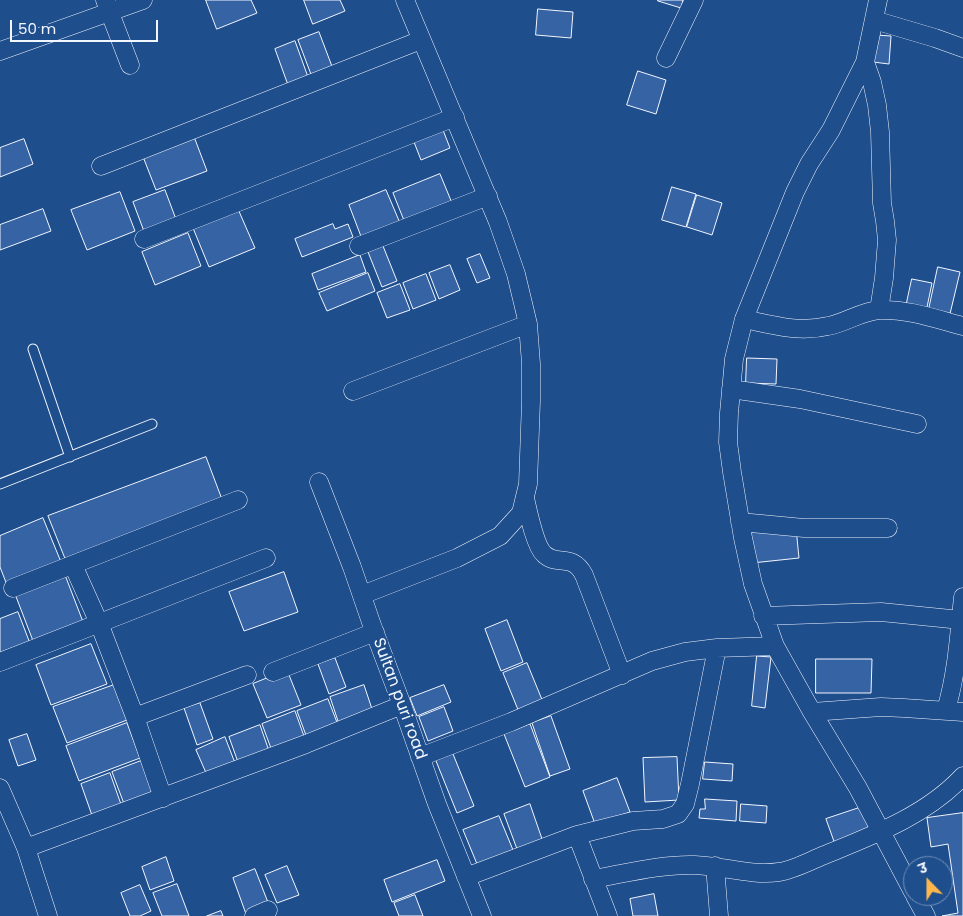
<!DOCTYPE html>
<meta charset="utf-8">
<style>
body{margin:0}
#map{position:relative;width:963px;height:916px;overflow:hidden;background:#1f4e8c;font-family:Poppins,"Noto Sans Devanagari",sans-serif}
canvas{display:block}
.north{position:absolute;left:903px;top:856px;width:50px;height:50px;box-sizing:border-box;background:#1f4e8c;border:1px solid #7391ba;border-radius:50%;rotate:338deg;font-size:14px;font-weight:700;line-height:20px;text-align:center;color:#f2f6ff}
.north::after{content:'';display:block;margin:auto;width:18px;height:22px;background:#ffb74d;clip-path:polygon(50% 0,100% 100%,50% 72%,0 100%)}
.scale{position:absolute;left:10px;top:20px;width:148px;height:22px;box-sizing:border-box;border:2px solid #f2f6ff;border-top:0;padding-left:6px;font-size:15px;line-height:18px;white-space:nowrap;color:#f2f6ff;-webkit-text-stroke:4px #1f4e8c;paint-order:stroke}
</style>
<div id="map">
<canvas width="963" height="916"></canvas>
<div class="north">उ</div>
<div class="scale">50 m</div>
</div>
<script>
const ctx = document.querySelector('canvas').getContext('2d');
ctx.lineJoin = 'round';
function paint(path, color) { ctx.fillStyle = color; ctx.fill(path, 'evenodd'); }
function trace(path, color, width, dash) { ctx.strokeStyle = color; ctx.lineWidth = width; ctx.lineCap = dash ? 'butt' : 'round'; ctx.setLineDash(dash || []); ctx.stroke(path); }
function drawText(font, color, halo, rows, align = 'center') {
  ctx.font = font + ' Poppins,sans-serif'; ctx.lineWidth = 4; ctx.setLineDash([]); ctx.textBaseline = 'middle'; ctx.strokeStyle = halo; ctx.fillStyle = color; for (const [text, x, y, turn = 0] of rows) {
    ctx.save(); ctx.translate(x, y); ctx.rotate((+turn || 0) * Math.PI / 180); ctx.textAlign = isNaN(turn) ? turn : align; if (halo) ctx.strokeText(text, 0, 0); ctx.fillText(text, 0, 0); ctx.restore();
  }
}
const building = new Path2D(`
 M206 0H251L257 13 217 29Z
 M304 0H340L345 11 313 24Z
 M658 0H683L681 8 658 1Z
 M538 9 573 12 571 38 536 35Z
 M319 32 333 69 312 77 298 40Z
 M876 35 891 36 889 64 873 62Z
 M295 41 308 77 288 85 275 49Z
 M638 71 666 80 656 114 627 105Z
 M443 130 450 148 421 160 414 142Z
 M193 134 207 171 156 190 142 154Z
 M24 139 33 164 0 177V148Z
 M440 174 452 203 405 223 393 193Z
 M672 187 696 194 686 227 662 220Z
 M165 190 177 222 145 234 133 202Z
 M386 190 400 223 362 239 349 205Z
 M120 192 135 231 87 250 71 210Z
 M697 195 722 203 712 235 687 227Z
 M43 209 51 231 0 250V225Z
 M238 209 255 248 209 267 193 228Z
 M333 224 335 229 348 224 353 237 302 257 295 239Z
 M188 233 201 266 155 285 142 252Z
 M383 246 397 281 382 287 368 252Z
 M480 254 490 278 477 283 467 259Z
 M360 255 366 272 318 290 312 274Z
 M450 265 460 290 439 299 429 273Z
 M938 267 960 272 949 318 928 314Z
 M368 273 375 291 327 311 319 293Z
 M426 274 436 300 413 309 403 283Z
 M912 279 932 283 926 312 906 307Z
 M400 284 410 310 387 318 377 293Z
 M747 358 777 359 776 384 746 383Z
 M206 457 223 502 66 561 48 516Z
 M43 518 61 562 7 585 0 567V536Z
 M796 528 799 558 752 563 749 533Z
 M284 572 298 612 244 631 229 592Z
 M65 575 85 627 35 646 15 594Z
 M18 612 31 646 0 658V619Z
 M507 620 523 662 501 671 485 629Z
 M91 644 107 684 51 705 36 665Z
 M757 656 771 657 765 708 752 706Z
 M335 658 346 687 329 694 318 664Z
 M816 659H872L871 693H816Z
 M527 663 545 707 521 717 503 673Z
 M287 670 301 705 267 718 253 684Z
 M114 685 127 720 67 743 53 707Z
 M364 685 374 715 340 727 330 697Z
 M444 685 451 702 417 716 410 698Z
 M328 699 338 725 307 738 297 711Z
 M200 703 213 739 197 745 184 708Z
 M444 707 453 731 428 741 419 717Z
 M295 711 305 739 272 751 262 724Z
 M551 716 570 769 550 776 532 723Z
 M127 723 140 758 79 781 66 746Z
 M530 724 550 777 525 787 504 734Z
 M260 725 269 751 238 762 229 737Z
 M27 734 36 760 18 766 9 740Z
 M225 737 235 763 207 775 196 750Z
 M451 749 474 806 457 813 434 756Z
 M677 757 679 800 645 802 643 758Z
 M141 761 155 798 126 809 112 772Z
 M705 762 733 764 732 781 703 779Z
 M110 773 123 810 94 821 81 784Z
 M617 778 630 812 595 824 583 791Z
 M705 799 737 801 736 821 699 818 700 809H705Z
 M530 804 542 839 517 849 504 814Z
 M741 804 767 806 766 823 740 821Z
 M862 807 871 835 836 847 826 819Z
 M963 813V916H942L958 913 948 844 931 847 927 818Z
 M499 816 513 850 477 864 463 830Z
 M166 857 174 881 150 890 142 867Z
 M437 860 445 881 392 902 384 880Z
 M287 866 299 895 277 903 265 875Z
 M255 869 269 905 246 914 233 878Z
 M177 884 189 916H162L153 893Z
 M140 885 151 911 140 916H130L121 893Z
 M654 894 658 916H633L630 899Z
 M415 895 423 916H399L394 903Z
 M221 911 223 916H207Z`);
paint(building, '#3563a3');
trace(building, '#f2f6ff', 1);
const lane = new Path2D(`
 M33 349 70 457
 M0 484 152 424`);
const street = new Path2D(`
 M105 0 130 65
 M878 0 865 62 831 130 809 164 795 192 744 319 734 359 729 413 728 442 732 472 743 538 753 584 775 646 812 712 858 788 913 892
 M874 20 935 38 963 48
 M0 51 143 0
 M666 58 694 0
 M865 62 872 82 877 105 880 132 882 203 885 221 887 240 884 278 879 310
 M101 166 421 40
 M144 239 455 117
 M359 246 488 196
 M744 319C773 325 799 333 828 326 846 323 861 311 880 310 908 309 936 319 963 326
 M731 389 800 399 917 424
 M353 391 528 324
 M319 482 352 567 373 628 402 705 437 804 482 916
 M525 498C528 511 535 546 544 554 557 567 572 552 584 575L622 675
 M740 522 804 528H888
 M73 565 99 623 135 717 163 798
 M13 588 238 500
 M362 595 457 558 500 536 521 513 528 484 531 401V364L528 324 516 274 498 222 405 0
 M763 616 881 612 961 620
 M0 662 266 558
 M273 672 375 632
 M946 710C957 673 959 635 963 597
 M812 712 881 707 904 708 963 712
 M135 717 247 675
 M420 757 511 722 652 661 685 652 717 648 775 646
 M0 788 26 848 48 916
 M577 835 608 916
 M26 848 306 744 402 705
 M715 866 719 916
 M466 877 577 835 633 821 663 819 678 814 685 804 690 784 717 648
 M593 879C627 873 661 864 695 865 723 866 751 876 779 872 793 870 808 862 822 856 871 836 926 816 963 776
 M915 896 926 916
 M254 916 268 910`);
trace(lane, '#f2f6ff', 11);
trace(street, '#f2f6ff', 19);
trace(lane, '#1f4e8c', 9);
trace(street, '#1f4e8c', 18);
drawText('16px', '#f2f6ff', '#1f4e8c', [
 ["Sultan puri road",399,699,70]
]);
</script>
